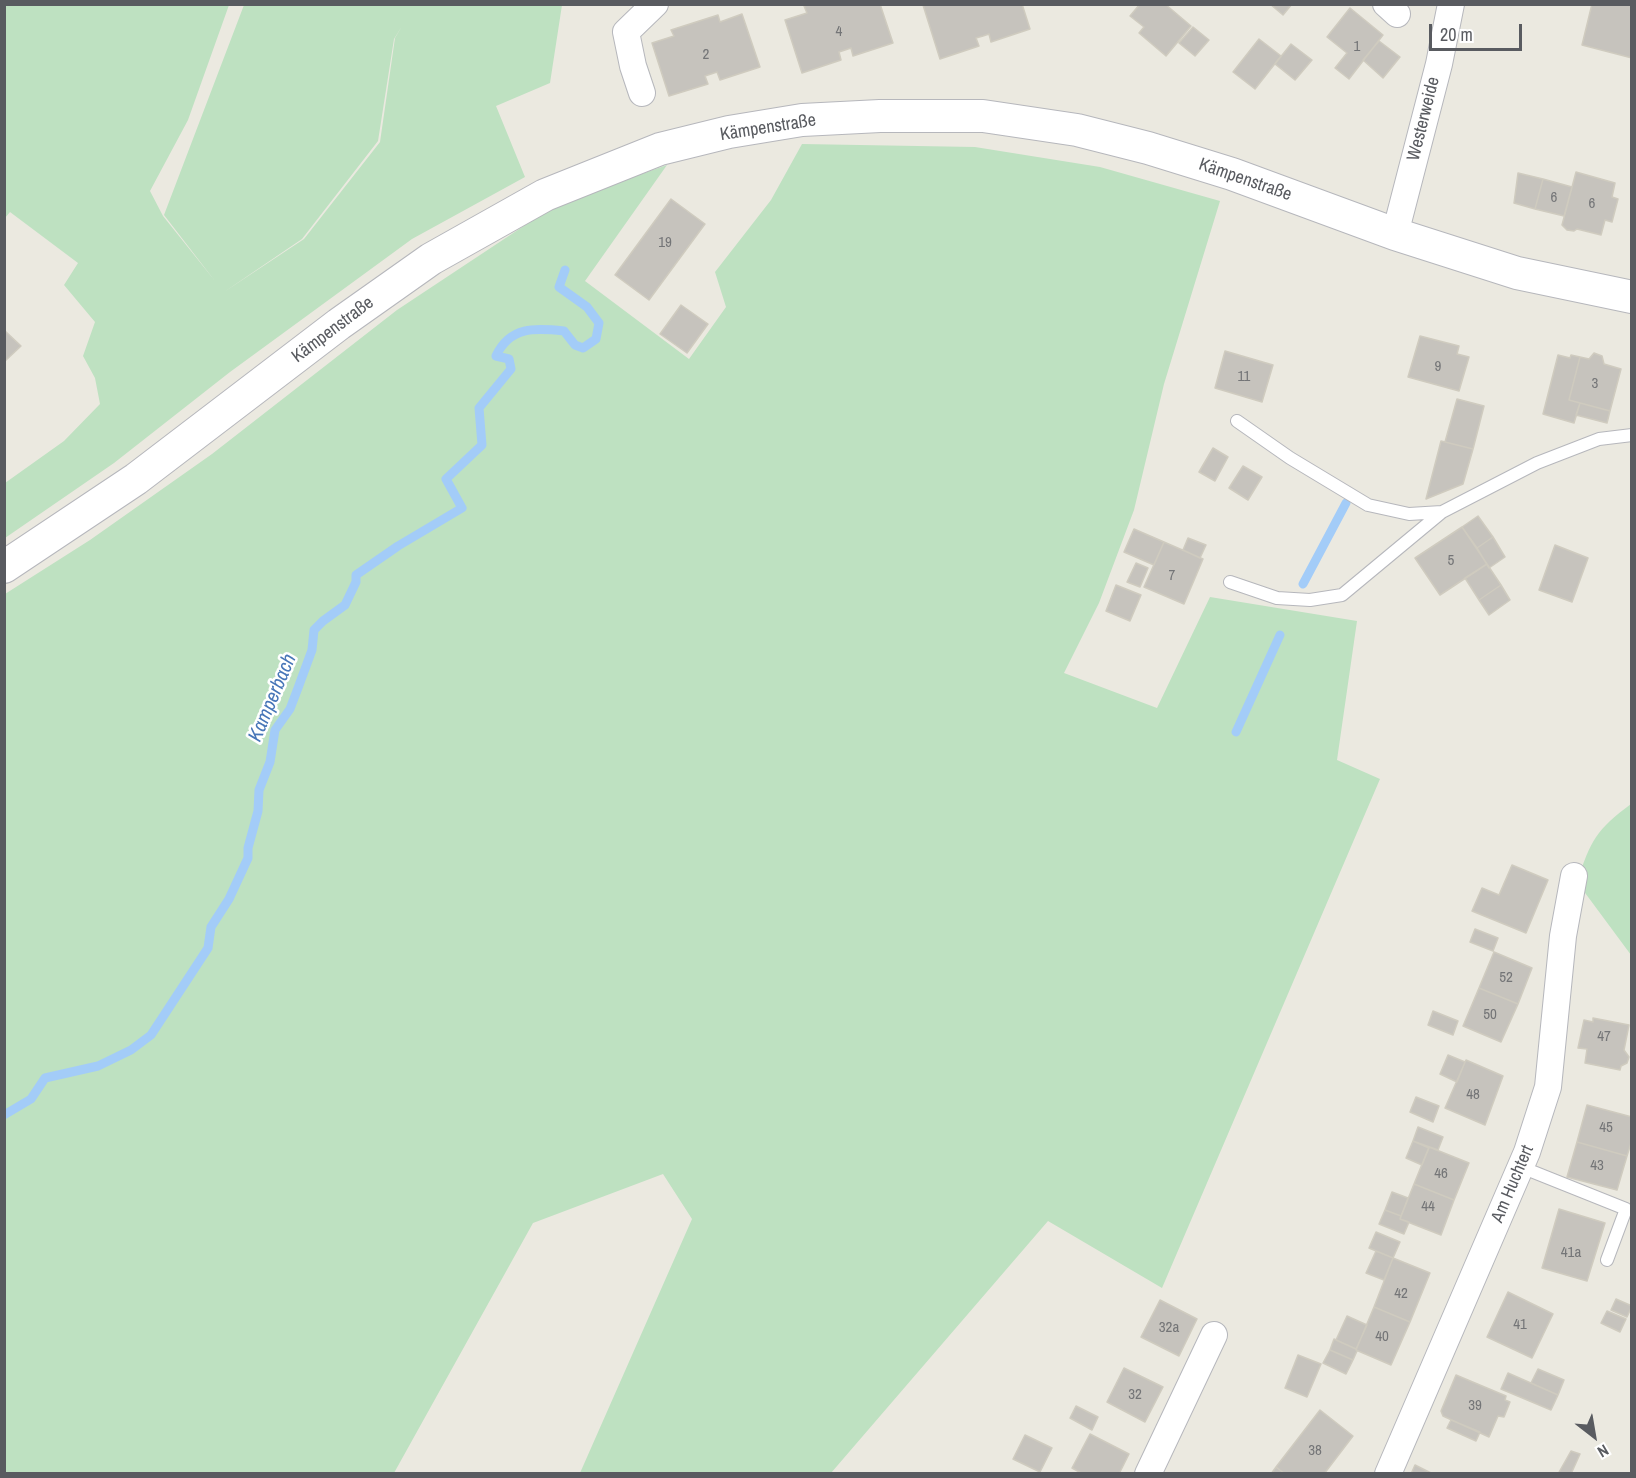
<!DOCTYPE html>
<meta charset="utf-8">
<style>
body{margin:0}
#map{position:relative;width:1636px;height:1478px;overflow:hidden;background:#ebe9e0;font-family:"Archivo Narrow",sans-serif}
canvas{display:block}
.frame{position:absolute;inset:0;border:6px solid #595b60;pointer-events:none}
.north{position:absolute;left:1564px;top:1406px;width:60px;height:60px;-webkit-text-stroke:4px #fff;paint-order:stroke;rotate:149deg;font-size:16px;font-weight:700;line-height:24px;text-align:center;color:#595b60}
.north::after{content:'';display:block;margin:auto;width:21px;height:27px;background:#595b60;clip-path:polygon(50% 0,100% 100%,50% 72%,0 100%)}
.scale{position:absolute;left:1429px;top:24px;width:93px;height:27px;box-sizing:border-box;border:3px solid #595b60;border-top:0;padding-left:8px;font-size:18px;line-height:21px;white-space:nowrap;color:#595b60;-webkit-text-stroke:4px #fff;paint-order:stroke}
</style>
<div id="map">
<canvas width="1636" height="1478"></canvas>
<div class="frame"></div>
<div class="north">N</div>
<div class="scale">20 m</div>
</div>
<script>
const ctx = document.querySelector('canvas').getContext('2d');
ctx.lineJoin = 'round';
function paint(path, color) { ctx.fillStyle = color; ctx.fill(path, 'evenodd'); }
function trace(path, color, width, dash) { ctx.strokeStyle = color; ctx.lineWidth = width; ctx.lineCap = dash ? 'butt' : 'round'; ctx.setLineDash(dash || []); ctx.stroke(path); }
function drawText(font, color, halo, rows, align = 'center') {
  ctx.font = font + ' "Archivo Narrow",sans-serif'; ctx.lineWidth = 5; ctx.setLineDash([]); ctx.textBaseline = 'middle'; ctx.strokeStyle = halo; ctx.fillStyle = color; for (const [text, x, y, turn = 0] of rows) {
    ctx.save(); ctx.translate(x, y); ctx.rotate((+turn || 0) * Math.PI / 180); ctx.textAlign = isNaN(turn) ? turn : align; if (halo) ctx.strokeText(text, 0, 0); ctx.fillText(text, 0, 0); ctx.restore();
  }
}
paint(new Path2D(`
 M5 4 229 5 188 120 150 191 163 216 215 281 164 215 244 5H562L550 83 496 106 525 177 412 239 230 372 114 463 5 538V483L64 441 100 404 95 378 83 356 95 322 64 285 78 263 10 212 5 218ZM402 26 395 38 380 142 304 239 224 292 302 239 378 141 394 39Z
 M802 144 975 147 1100 167 1220 201 1164 384 1134 510 1099 603 1064 673 1157 708 1210 597 1357 621 1337 760 1380 779 1162 1288 1048 1221 831 1473H580L692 1219 663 1174 533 1223 394 1473 5 1474V594L90 540 212 454 397 310 557 204 667 165 585 281 689 359 726 307 715 272 771 200Z
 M1631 804V955L1577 882C1591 840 1596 830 1631 804Z`), '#bee1c1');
trace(new Path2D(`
 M1303 584 1346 503
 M1236 732 1280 635
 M4 1115 31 1099 45 1078 98 1066 131 1050 151 1035 208 948 211 927 229 899 248 858V848L258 811 259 790 270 762 275 730 290 709 298 688 312 650 314 630 323 621 345 605 356 582V575L398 546 462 508 446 479 482 445 479 408 511 369 509 359 496 356C510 326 535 328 564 331L575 345 583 348 596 339 599 323 587 307 559 287 565 270`), '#a3ccf8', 9);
const building = new Path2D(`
 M809 4H880L893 43 853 56 851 48 839 52 841 60 802 73 785 20 807 13 804 6Z
 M1022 4 1030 29 991 42 989 34 983 36 976 38 979 46 940 59 923 5Z
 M1140 4H1165L1191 26 1166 56 1139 33 1144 27 1130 16Z
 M1270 4H1292L1283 15Z
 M1592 4H1632V58L1582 45Z
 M1350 8 1383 35 1349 79 1335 68 1347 53 1327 37Z
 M742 14 760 67 720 80 717 72 705 76 708 84 669 96 652 43 674 36 671 30 718 15 720 22Z
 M1193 27 1209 40 1195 56 1179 43Z
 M1259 39 1281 56 1255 89 1233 72Z
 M1379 41 1400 57 1383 78 1363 60Z
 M1291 44 1312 60 1295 80 1275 64Z
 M1576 172 1615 183 1612 197 1618 199 1612 222 1605 220 1601 235 1577 229 1574 231 1567 230 1562 225Z
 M1518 173 1543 179 1535 209 1514 203Z
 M1543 179 1572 187 1564 216 1535 209Z
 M671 199 705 224 649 300 615 275Z
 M681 305 708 324 687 353 660 334Z
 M4 330 21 346 4 362Z
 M1420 336 1459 346 1457 354 1469 357 1459 391 1408 377Z
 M1225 351 1273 365 1262 402 1215 388Z
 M1594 353 1602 356 1604 364 1621 369 1610 411 1569 400 1580 357 1589 359Z
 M1558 355 1570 358 1571 355 1580 357 1569 400 1580 403 1574 423 1543 414Z
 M1457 399 1484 406 1473 449 1445 442Z
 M1580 403 1610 411 1607 423 1576 415Z
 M1441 441 1473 449 1463 484 1426 499Z
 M1213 448 1228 457 1215 481 1199 472Z
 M1243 466 1262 477 1248 500 1229 488Z
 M1478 516 1493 537 1477 548 1462 527Z
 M1462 527 1487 564 1440 595 1415 558Z
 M1134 529 1164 542 1154 565 1124 552Z
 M1493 537 1505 557 1489 568 1477 548Z
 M1188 538 1206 545 1200 558 1183 550Z
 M1164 542 1203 559 1184 604 1144 587Z
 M1555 545 1588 558 1572 602 1539 590Z
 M1136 563 1148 568 1140 587 1127 582Z
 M1487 564 1501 585 1479 600 1465 578Z
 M1116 585 1141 595 1130 621 1106 611Z
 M1501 585 1510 600 1489 615 1479 600Z
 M1512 865 1548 880 1526 933 1472 911 1482 888 1499 895Z
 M1475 929 1498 938 1493 951 1470 942Z
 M1494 952 1532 968 1518 1004 1479 988Z
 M1479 988 1518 1004 1501 1042 1463 1026Z
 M1433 1011 1458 1021 1453 1035 1428 1025Z
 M1593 1018 1629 1025 1624 1050 1629 1057 1627 1063 1621 1066 1620 1070 1585 1063 1587 1049 1578 1048 1584 1020 1593 1022Z
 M1448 1055 1465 1062 1457 1082 1440 1074Z
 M1466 1060 1503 1076 1485 1125 1445 1108Z
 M1416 1097 1439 1106 1433 1122 1410 1112Z
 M1587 1105 1632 1117V1140L1627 1156 1577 1142Z
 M1418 1127 1443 1137 1438 1150 1413 1141Z
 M1413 1141 1429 1148 1422 1165 1406 1158Z
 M1577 1142 1627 1156 1617 1190 1567 1177Z
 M1429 1147 1469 1163 1454 1200 1414 1184Z
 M1414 1184 1454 1200 1441 1235 1400 1219Z
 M1392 1192 1408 1198 1401 1216 1385 1210Z
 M1559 1209 1605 1223 1587 1281 1542 1268Z
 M1385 1210 1401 1216 1400 1219 1409 1222 1404 1234 1379 1224Z
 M1376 1232 1400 1242 1393 1258 1369 1248Z
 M1376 1251 1393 1258 1384 1280 1366 1273Z
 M1393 1258 1430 1273 1410 1322 1374 1307Z
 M1508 1292 1553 1314 1532 1358 1487 1337Z
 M1616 1299 1632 1306 1627 1317 1611 1310Z
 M1160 1300 1197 1319 1179 1356 1141 1337Z
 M1374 1307 1410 1322 1391 1365 1356 1350Z
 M1607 1311 1626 1319 1620 1332 1601 1323Z
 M1347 1316 1367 1325 1356 1349 1336 1340Z
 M1334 1339 1356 1349 1357 1351 1353 1360 1330 1350Z
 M1330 1350 1353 1360 1346 1374 1323 1363Z
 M1298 1355 1321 1364 1307 1397 1285 1388Z
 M1124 1368 1163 1387 1145 1422 1107 1402Z
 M1538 1369 1564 1380 1558 1395 1531 1383Z
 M1508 1373 1558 1395 1551 1410 1501 1389Z
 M1456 1375 1506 1396 1505 1400 1510 1402 1504 1417 1498 1416 1489 1437 1443 1416 1441 1411Z
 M1076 1406 1098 1417 1092 1430 1070 1418Z
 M1320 1410 1353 1436 1324 1474H1285L1276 1467Z
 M1451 1420 1480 1432 1476 1441 1447 1428Z
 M1090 1434 1129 1454 1119 1474H1083L1072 1468Z
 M1025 1435 1052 1448 1040 1472 1013 1459Z
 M1571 1451 1580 1454 1571 1474H1558Z
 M1415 1465 1433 1474H1411Z
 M1276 1467 1285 1474H1271Z`);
paint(building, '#c6c3bd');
trace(building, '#cfcbbf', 1.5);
const service = new Path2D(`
 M1237 421 1290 458 1368 505 1409 514 1442 512
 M1230 582 1277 598 1310 600 1342 595 1442 512 1537 463 1599 439 1632 435
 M1521 1167 1626 1209 1607 1260`);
const minor = new Path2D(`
 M1386 4 1397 14
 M642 93 633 66 626 32 655 4
 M1395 234 1439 64 1451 4
 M1148 1474 1214 1335
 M1388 1474 1527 1152 1548 1087 1563 936 1574 876`);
const tertiary = new Path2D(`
 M4 567 136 479 339 324 431 259 545 195 660 149 729 132 802 120 880 116H983L1077 130 1148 148 1232 174 1395 234 1517 273 1632 297`);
trace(service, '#b6b7bc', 14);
trace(minor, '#b6b7bc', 28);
trace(tertiary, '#b6b7bc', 34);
trace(service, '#fff', 12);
trace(minor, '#fff', 26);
trace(tertiary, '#fff', 32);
drawText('15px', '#747577', null, [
 ["4",839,32],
 ["1",1357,47],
 ["2",706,55],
 ["6",1554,198],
 ["6",1592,204],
 ["19",665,243],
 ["9",1438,367],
 ["11",1244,377],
 ["3",1595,384],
 ["5",1451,561],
 ["7",1172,576],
 ["52",1506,978],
 ["50",1490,1015],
 ["47",1604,1037],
 ["48",1473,1095],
 ["45",1606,1128],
 ["43",1597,1166],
 ["46",1441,1174],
 ["44",1428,1207],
 ["41a",1571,1253],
 ["42",1401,1294],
 ["41",1520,1325],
 ["32a",1169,1328],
 ["40",1382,1337],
 ["32",1135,1395],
 ["39",1475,1406],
 ["38",1315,1451]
]);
drawText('18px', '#595b60', '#fff', [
 ["Westerweide",1424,119,-76],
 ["Kämpenstraße",768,128,-9],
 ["Kämpenstraße",1245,180,19],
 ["Kämpenstraße",333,330,-37],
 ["Am Huchtert",1513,1184,-67]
]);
drawText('italic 20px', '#4876b8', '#fff', [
 ["Kamperbach",273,698,-67]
]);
</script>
